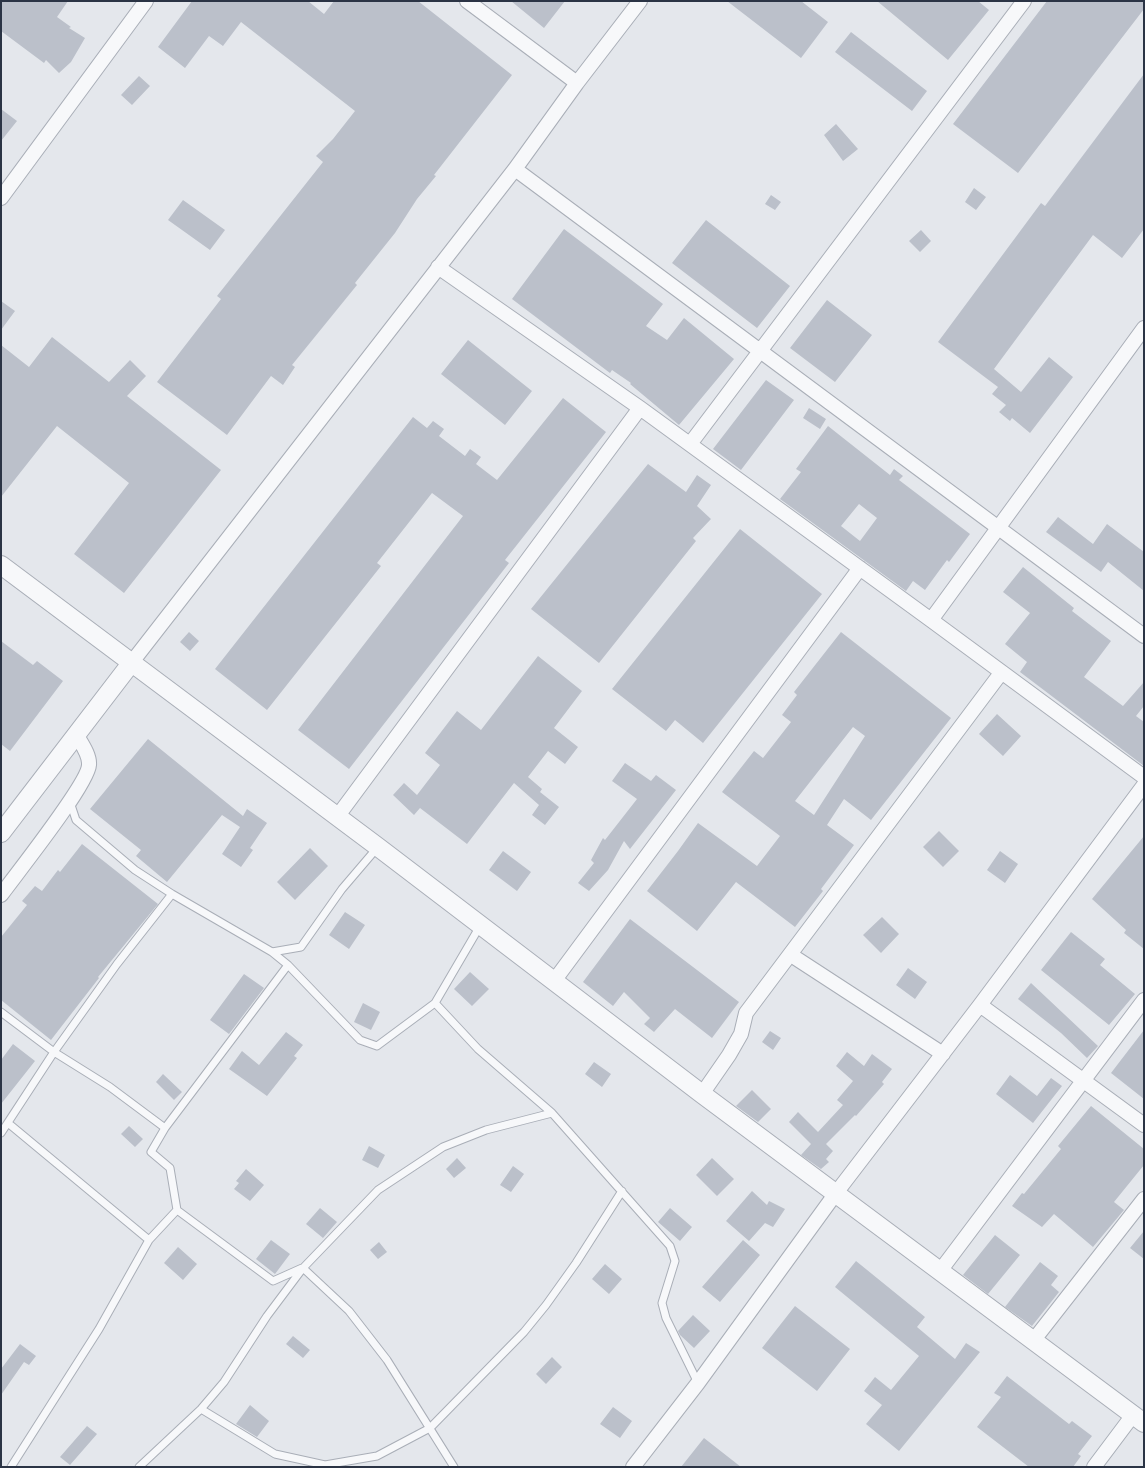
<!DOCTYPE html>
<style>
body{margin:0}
#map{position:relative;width:1145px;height:1468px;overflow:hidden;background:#e4e7ec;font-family:Mulish,sans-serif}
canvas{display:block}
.frame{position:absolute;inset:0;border:2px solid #2b3445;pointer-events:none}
</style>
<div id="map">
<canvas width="1145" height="1468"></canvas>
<div class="frame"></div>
</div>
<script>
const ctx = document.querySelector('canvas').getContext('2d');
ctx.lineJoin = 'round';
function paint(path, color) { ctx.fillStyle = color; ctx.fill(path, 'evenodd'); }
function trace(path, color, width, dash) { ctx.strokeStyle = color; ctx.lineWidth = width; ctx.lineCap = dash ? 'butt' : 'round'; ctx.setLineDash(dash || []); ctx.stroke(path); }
paint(new Path2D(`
 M1 1H68L57 17 71 27 69 28 85 38 71 62 59 73 46 60 44 63 1 31Z
 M192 1H308L324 14 334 1H418L512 75 434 175 436 176 417 199 395 233 355 283 357 285 292 365 295 367 283 385 271 376 227 435 157 382 221 299 217 296 323 162 316 156 333 139 355 111 241 22 223 46 209 36 185 68 158 47Z
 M511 1H565L544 28Z
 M727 1H801L828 22 801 58Z
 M877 1H978L989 10 948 60Z
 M1047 1H1144V9L1018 173 953 124Z
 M851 32 927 91 912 111 835 52Z
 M1144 74V229L1122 258 1093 235 994 369 1021 392 1049 357 1073 377 1030 433 1012 418 1010 421 999 412 1006 405 992 394 998 387 938 342 1041 203 1045 206Z
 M139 76 150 86 132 105 121 95Z
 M1 109 17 121 1 141Z
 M836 124 858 149 843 161 824 135Z
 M974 188 986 197 976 210 965 202Z
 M771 195 781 202 775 210 765 204Z
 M183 200 225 230 210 250 168 220Z
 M706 220 790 286 757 328 672 263Z
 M564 229 663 304 646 326 667 340 684 318 734 359 679 425 630 384 631 383 612 370 610 373 512 299Z
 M921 230 931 241 920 252 909 241Z
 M827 300 872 335 835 382 790 348Z
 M1 301 15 311 1 330Z
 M52 337 109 382 130 360 146 376 127 396 221 470 124 593 74 554 129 483 57 426 1 497V345L29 367Z
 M468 340 532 391 505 425 441 374Z
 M766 380 794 400 741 470 713 449Z
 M563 398 606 432 505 560 509 563 349 769 298 730 463 516 432 493 377 563 381 566 267 710 215 669 413 417 427 428 433 421 444 429 439 436 465 456 470 449 481 457 476 464 497 480Z
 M809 408 826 419 820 429 803 418Z
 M828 426 890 475 894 469 903 476 899 480 970 534 949 562 947 560 925 590 913 581 906 591 780 499 801 472 796 469ZM859 504 877 518 860 541 841 526Z
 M648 464 686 492 697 475 711 485 697 506 711 519 693 538 696 541 599 663 531 609Z
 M1058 517 1093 544 1107 524 1144 552V591L1108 562 1101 572 1046 532Z
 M740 529 822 594 703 743 675 720 666 731 612 689Z
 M1023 567 1074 608 1072 611 1111 641 1084 677 1123 706 1144 682V706L1136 716 1144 722V766L1020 672 1027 662 1005 644 1030 613 1003 592Z
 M189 632 199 641 190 651 180 642Z
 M841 632 951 718 871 820 844 799 827 825 854 845 821 889 823 891 795 927 736 882 697 931 647 891 678 851 698 823 757 866 780 836 722 792 754 751 763 758 791 722 782 715 797 695 794 692ZM853 727 865 736 814 815 795 801Z
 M1 641 33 665 37 661 63 681 10 751 1 744Z
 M538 656 582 691 554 728 578 747 565 764 548 751 528 777 542 789 540 792 559 807 545 825 532 815 539 805 514 783 467 844 420 808 414 815 393 795 404 783 417 795 440 765 425 753 457 711 481 730Z
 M997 714 1021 736 1003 756 979 734Z
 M148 739 243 816 247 809 267 823 250 848 253 850 241 867 222 854 240 827 222 815 167 882 136 856 141 850 90 809Z
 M625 763 651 781 656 775 676 790 630 849 624 841 608 870 589 891 578 883 594 863 591 860 603 838 605 840 637 799 612 781Z
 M939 831 959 851 943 867 923 847Z
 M1144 836V949L1124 933 1126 930 1092 899Z
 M82 844 158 904 98 977 99 978 51 1040 1 1000V937L27 905 22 901 35 886 42 891 58 870 60 872Z
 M310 848 328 866 295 900 277 882Z
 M503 851 531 872 517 891 489 870Z
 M1000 851 1018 864 1005 883 987 870Z
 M345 912 365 925 349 949 329 935Z
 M882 917 899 934 881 953 863 935Z
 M630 919 739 1002 712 1038 675 1009 654 1032 644 1024 650 1018 624 992 613 1006 583 982Z
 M1071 932 1105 959 1100 965 1135 994 1109 1025 1041 970Z
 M908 968 927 982 915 999 896 985Z
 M470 972 489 989 472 1006 454 989Z
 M244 974 264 988 229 1034 210 1020Z
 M1031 983 1098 1046 1087 1058 1061 1033 1018 999Z
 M363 1003 380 1012 371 1030 354 1022Z
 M1144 1030V1099L1111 1073Z
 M770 1031 781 1038 773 1050 762 1042Z
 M286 1032 303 1045 294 1056 297 1058 267 1096 229 1069 242 1051 259 1065Z
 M13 1044 35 1061 1 1104V1060Z
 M847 1052 864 1066 872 1054 892 1069 882 1082 884 1084 856 1116 855 1115 826 1144 833 1151 826 1159 829 1162 821 1169 801 1155 811 1144 789 1122 798 1112 818 1132 843 1105 837 1100 853 1081 836 1066Z
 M594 1062 611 1074 602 1087 585 1074Z
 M163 1074 182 1092 174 1100 156 1082Z
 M1010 1075 1037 1096 1051 1078 1062 1086 1033 1123 996 1094Z
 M752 1090 771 1109 758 1122 736 1106Z
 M1091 1106 1144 1149V1165L1114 1202 1124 1210 1093 1247 1054 1214 1042 1227 1012 1206 1022 1193 1024 1194 1061 1149 1058 1146Z
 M129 1126 143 1139 135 1147 121 1134Z
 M369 1146 385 1155 378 1168 362 1160Z
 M457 1158 466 1168 454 1178 446 1169Z
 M712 1158 734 1179 717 1196 696 1175Z
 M513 1166 524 1174 511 1192 500 1185Z
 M246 1169 264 1185 250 1201 234 1189 239 1183 236 1181Z
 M752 1191 767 1205 769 1201 785 1209 773 1227 765 1223 749 1241 726 1221Z
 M320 1208 337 1222 323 1238 306 1224Z
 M670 1208 692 1227 680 1241 658 1222Z
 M1144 1231V1259L1130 1248Z
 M995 1235 1020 1255 988 1294 963 1275Z
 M271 1240 290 1254 275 1274 256 1259Z
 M743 1240 760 1255 720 1302 702 1287Z
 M379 1242 387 1252 378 1259 370 1250Z
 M178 1247 197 1264 183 1280 164 1263Z
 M856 1261 925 1317 917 1327 955 1359 966 1343 980 1352 899 1451 866 1424 882 1405 864 1391 875 1377 891 1390 919 1356 835 1287Z
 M1040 1262 1058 1276 1051 1285 1059 1292 1032 1326 1005 1307Z
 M605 1264 622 1279 609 1294 592 1279Z
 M795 1306 850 1349 817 1391 762 1348Z
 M693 1315 710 1331 694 1348 680 1335 678 1331Z
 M293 1336 310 1350 303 1358 286 1344Z
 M20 1344 36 1356 29 1365 24 1362 1 1395V1369Z
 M552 1357 562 1367 546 1384 536 1374Z
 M1007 1376 1069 1424 1072 1421 1092 1436 1078 1454 1081 1456 1073 1467H1029L977 1427 1001 1397 994 1393Z
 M250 1405 269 1421 257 1437 236 1424Z
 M613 1407 632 1421 620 1438 600 1424Z
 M87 1426 97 1434 70 1465 60 1457Z
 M704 1438 741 1467H681Z`), '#bbc0ca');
const service = new Path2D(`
 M70 802 76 820 135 870 172 894 272 952 288 965 360 1040 377 1046 435 1003 480 926
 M272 952 301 947 342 889 377 848
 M288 965 165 1128 151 1152 170 1168 177 1210 273 1281 302 1268
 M435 1003 478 1049 552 1113 670 1246 675 1261 662 1303 666 1318 698 1383
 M1 1012 54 1052 110 1087 165 1128
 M8 1123 149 1240
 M1 1133 54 1052 117 964 172 894
 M303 1268 349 1311 387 1360 454 1467
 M201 1409 275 1454 325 1465 377 1456 430 1428 524 1332 546 1305 576 1263 622 1191
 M11 1467 99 1329 149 1240 177 1210
 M139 1467 201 1409 224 1382 267 1316 303 1268 378 1190 443 1147 486 1130 552 1113`);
const minor = new Path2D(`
 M467 1 577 83
 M515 169 1144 636
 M1 198 146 1
 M438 267 640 408 931 620 1144 777
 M690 444 1024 1
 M931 620 1144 328
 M132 662 515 169 577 83 640 1
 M337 817 640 408
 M1 895C17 873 88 784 89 765 90 755 81 743 76 734
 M791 955 943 1054
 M554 981 860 568
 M980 1005 1144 1125
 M702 1094 729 1055 741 1034 746 1013 1001 673
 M940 1271 1144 1000
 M1033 1341 1144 1199
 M633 1467 698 1383 836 1193 980 1005 1144 785
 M1094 1467 1133 1415`);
const tertiary = new Path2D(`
 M1 565 378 847 702 1094 1144 1423
 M1 833 132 662`);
trace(service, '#a9aeb7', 9);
trace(minor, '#a9aeb7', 16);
trace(tertiary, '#a9aeb7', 20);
trace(service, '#f7f8fa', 7);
trace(minor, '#f7f8fa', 14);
trace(tertiary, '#f7f8fa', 18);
</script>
